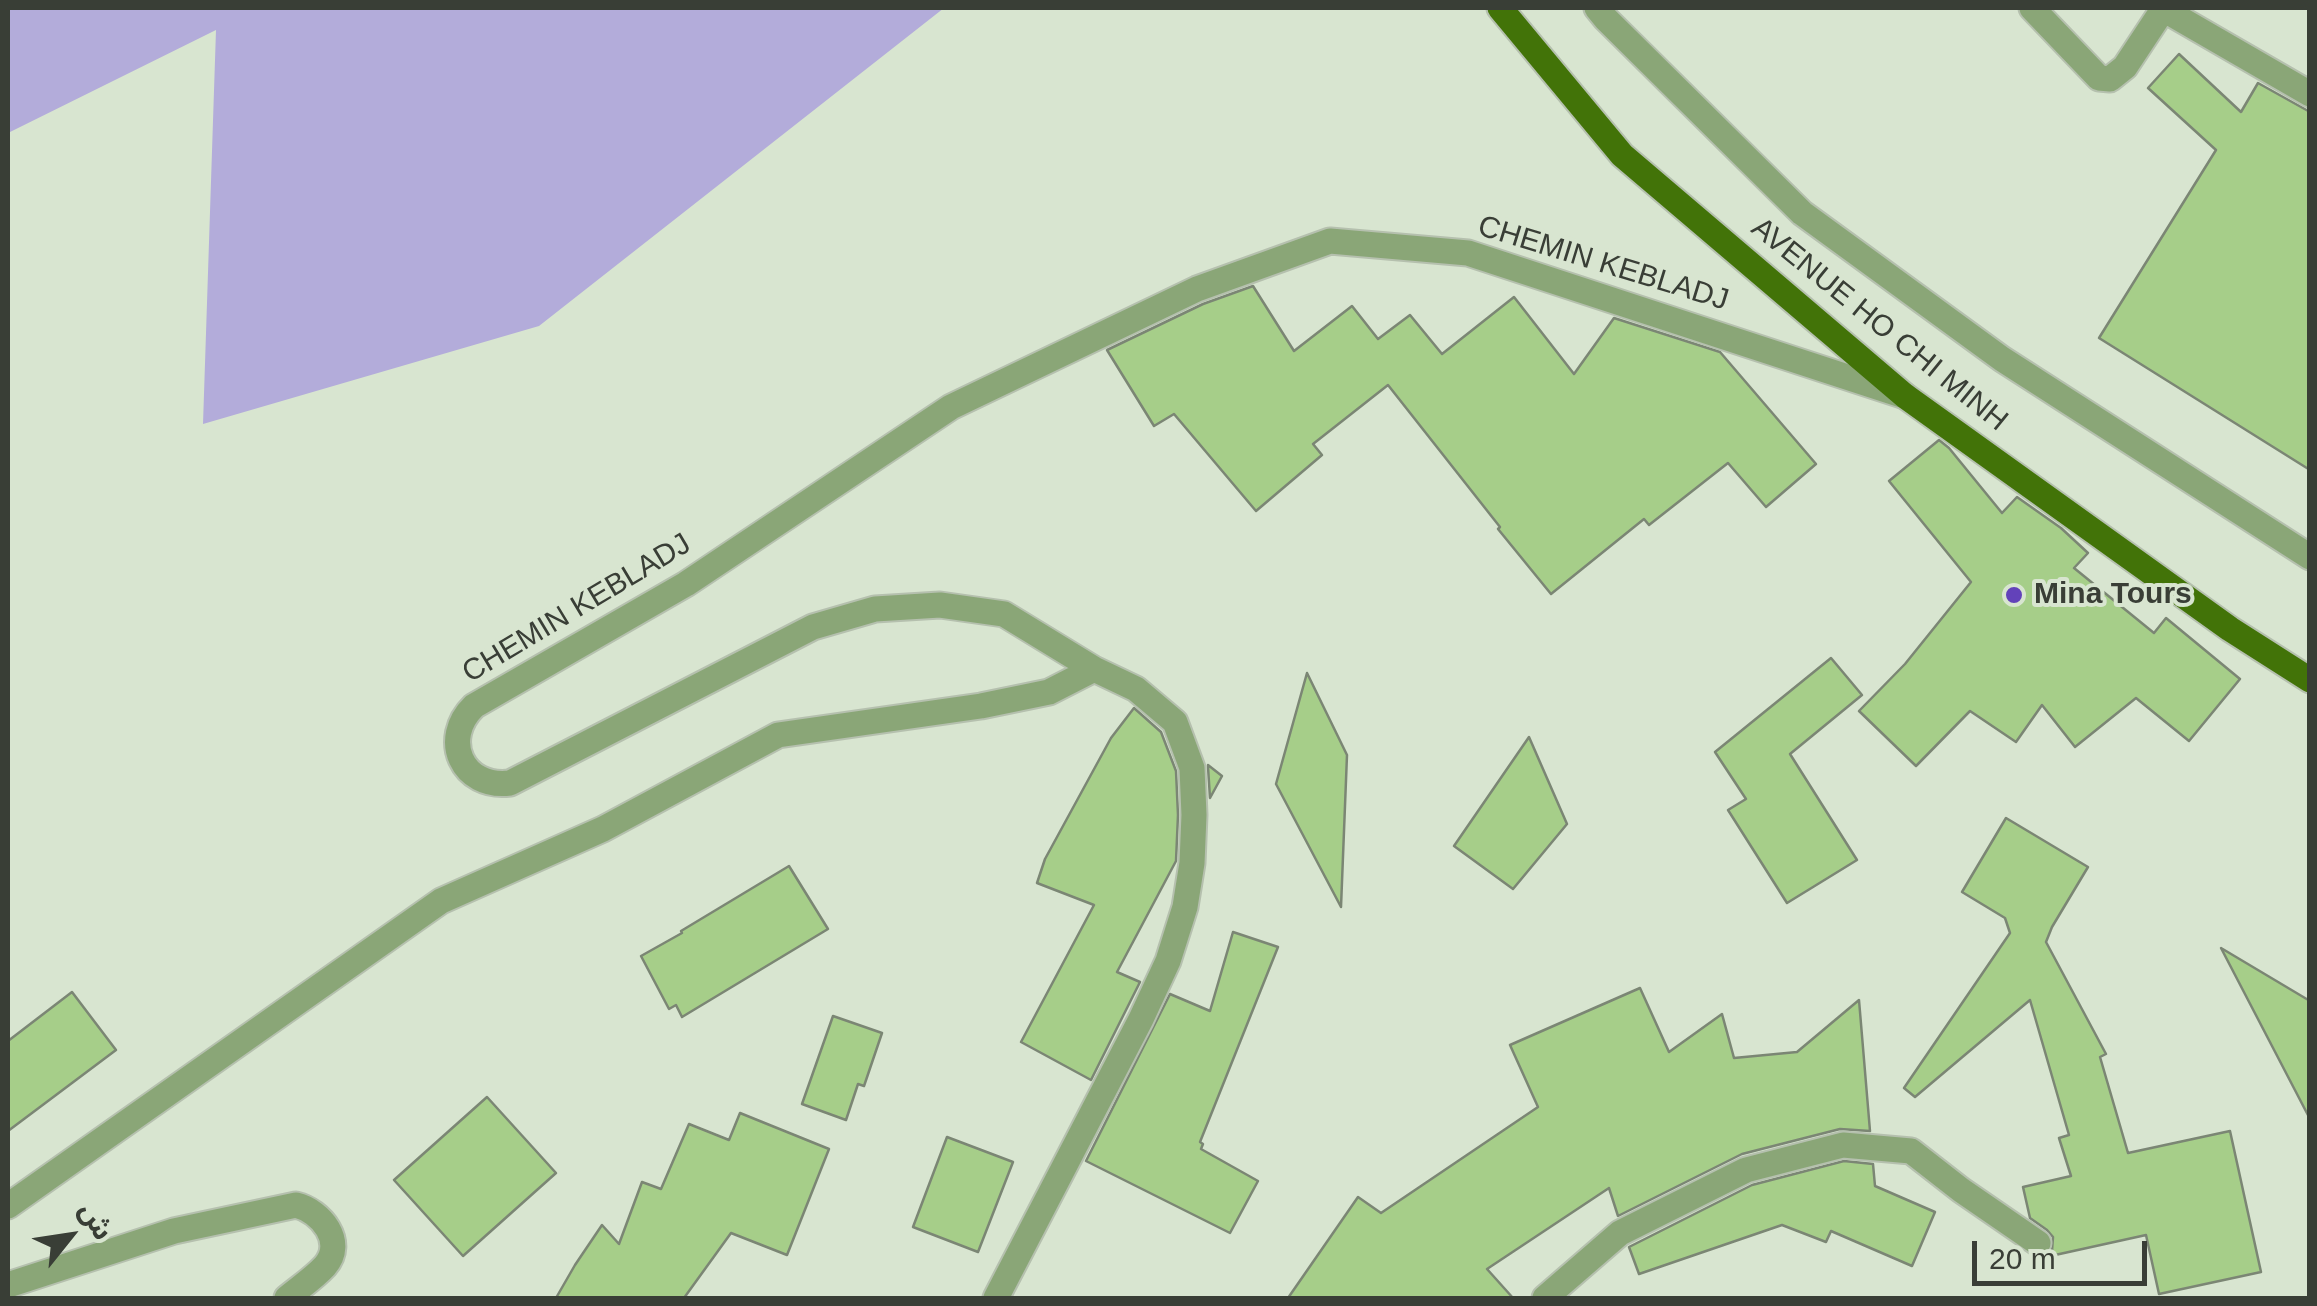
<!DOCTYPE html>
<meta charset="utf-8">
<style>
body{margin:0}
#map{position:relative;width:2317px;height:1306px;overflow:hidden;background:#d8e5d0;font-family:Helvetica,"Noto Sans Arabic",sans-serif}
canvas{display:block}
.frame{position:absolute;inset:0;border:10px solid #393e36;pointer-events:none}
.north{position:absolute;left:20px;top:1186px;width:100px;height:100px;-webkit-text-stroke:8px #d8e5d0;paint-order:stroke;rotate:60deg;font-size:28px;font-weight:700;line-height:40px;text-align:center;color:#393e36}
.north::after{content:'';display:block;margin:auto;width:35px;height:45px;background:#393e36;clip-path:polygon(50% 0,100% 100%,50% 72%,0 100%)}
.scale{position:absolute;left:1972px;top:1241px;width:175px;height:45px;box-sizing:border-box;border:5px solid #393e36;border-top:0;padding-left:12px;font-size:30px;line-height:35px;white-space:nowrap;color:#393e36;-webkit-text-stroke:8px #d8e5d0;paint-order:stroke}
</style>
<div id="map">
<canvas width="2317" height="1306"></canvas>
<div class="frame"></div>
<div class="north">ش</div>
<div class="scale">20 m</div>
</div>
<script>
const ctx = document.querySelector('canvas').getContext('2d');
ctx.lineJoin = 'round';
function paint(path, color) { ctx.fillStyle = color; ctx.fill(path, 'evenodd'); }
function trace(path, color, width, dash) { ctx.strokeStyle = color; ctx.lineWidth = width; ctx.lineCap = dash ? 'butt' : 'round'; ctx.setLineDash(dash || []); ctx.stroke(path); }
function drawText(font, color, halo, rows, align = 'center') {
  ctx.font = font + ' Helvetica,sans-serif'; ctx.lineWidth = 8; ctx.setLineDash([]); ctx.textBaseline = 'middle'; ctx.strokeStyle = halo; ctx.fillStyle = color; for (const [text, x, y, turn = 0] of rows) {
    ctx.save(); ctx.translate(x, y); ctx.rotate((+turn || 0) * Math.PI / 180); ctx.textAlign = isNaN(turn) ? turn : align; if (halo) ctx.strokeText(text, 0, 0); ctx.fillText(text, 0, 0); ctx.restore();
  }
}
paint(new Path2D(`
 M8 8H944L539 326 203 424 216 30 8 133Z`), '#b3acda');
const building = new Path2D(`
 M2179 54 2241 112 2258 83 2310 112V470L2099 338 2216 150 2148 88Z
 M1253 286 1294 351 1352 306 1378 339 1410 315 1442 354 1514 297 1574 374 1614 318 1720 352 1816 464 1766 507 1728 463 1649 525 1644 519 1551 594 1498 529 1500 527 1388 385 1313 444 1322 455 1256 511 1174 414 1154 426 1107 350 1203 304Z
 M1939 440 1949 448 2002 513 2017 497 2061 528 2088 553 2074 568 2154 633 2166 618 2240 679 2189 741 2136 698 2075 747 2042 705 2016 742 1970 711 1916 766 1859 711 1905 664 1971 582 1889 481Z
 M1831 658 1862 695 1790 754 1857 860 1787 903 1728 810 1746 799 1715 752Z
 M1307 673 1347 755 1341 907 1276 784Z
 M1134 708 1161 732 1176 771 1178 815 1176 861 1117 972 1140 982 1091 1080 1021 1042 1094 905 1037 883 1045 859 1111 738Z
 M1529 737 1567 824 1513 889 1454 846Z
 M1208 765 1222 776 1210 798 1208 767Z
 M2006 818 2088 867 2052 927 2046 942 2106 1054 2100 1057 2128 1153 2230 1131 2261 1272 2159 1294 2146 1235 2046 1257 2052 1251 2053 1237 2047 1230 2030 1218 2023 1187 2071 1176 2059 1138 2069 1135 2030 1000 1915 1097 1904 1088 2010 933 2005 918 1962 892Z
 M789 866 828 929 682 1017 676 1005 669 1009 641 956 682 933 681 931Z
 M1233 932 1278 947 1200 1142 1203 1144 1201 1149 1258 1181 1230 1233 1086 1161 1170 994 1210 1011Z
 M2221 948 2310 1001V1119Z
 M1640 988 1669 1052 1722 1014 1734 1058 1797 1052 1859 1000 1870 1131 1840 1129 1742 1154 1618 1216 1609 1188 1487 1269 1513 1298H1288L1358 1197 1381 1213 1538 1107 1510 1045Z
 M72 992 116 1050 8 1131V1041Z
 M833 1016 882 1033 864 1086 858 1084 846 1120 802 1104Z
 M487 1097 556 1173 463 1256 394 1180Z
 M740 1113 829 1149 787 1255 731 1233 684 1298H556L575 1265 602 1225 619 1244 642 1182 661 1189 689 1124 729 1140Z
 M947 1137 1013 1162 978 1252 913 1227Z
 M1844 1161 1873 1164 1875 1186 1935 1212 1912 1266 1831 1231 1826 1242 1782 1225 1639 1274 1629 1247 1752 1185Z`);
paint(building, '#a6ce89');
trace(building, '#7b8674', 2.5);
const minor = new Path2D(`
 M1597 8 1606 19 1802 213 2002 359 2310 557
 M2032 8 2099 78 2110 79 2125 67 2164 8
 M2163 9 2310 94
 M8 1206 441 901 603 829 778 735 981 706 1049 692 1094 669
 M8 1285 174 1231 296 1205C321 1211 346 1242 325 1266 314 1278 299 1288 287 1298
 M996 1298 1141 1019 1168 961 1185 907 1192 863 1194 815 1192 768 1175 722 1136 689 1094 669 1004 614 940 605 875 609 813 627 510 783C462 789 440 739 474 706L686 584 951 407 1197 289 1330 241 1468 253 1905 396
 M1545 1298 1620 1233 1746 1170 1843 1145 1911 1151 1961 1190 2038 1243`);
const major = new Path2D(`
 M1500 8 1622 155 1905 396 2230 629 2310 680`);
trace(minor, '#b5c0ae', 29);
trace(major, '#b5c0ae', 29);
trace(minor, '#8aa677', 25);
trace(major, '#427308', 25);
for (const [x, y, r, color] of [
 [2014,595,10,"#6342ba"]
]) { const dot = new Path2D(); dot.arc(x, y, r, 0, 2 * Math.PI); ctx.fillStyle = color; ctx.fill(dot); trace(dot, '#d8e5d0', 4); }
drawText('30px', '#393e36', '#d8e5d0', [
 ["CHEMIN KEBLADJ",1603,264,17],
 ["AVENUE HO CHI MINH",1879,325,39],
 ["CHEMIN KEBLADJ",577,609,-31]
]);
drawText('bold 30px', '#393e36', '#d8e5d0', [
 ["Mina Tours",2034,595]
], 'left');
</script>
